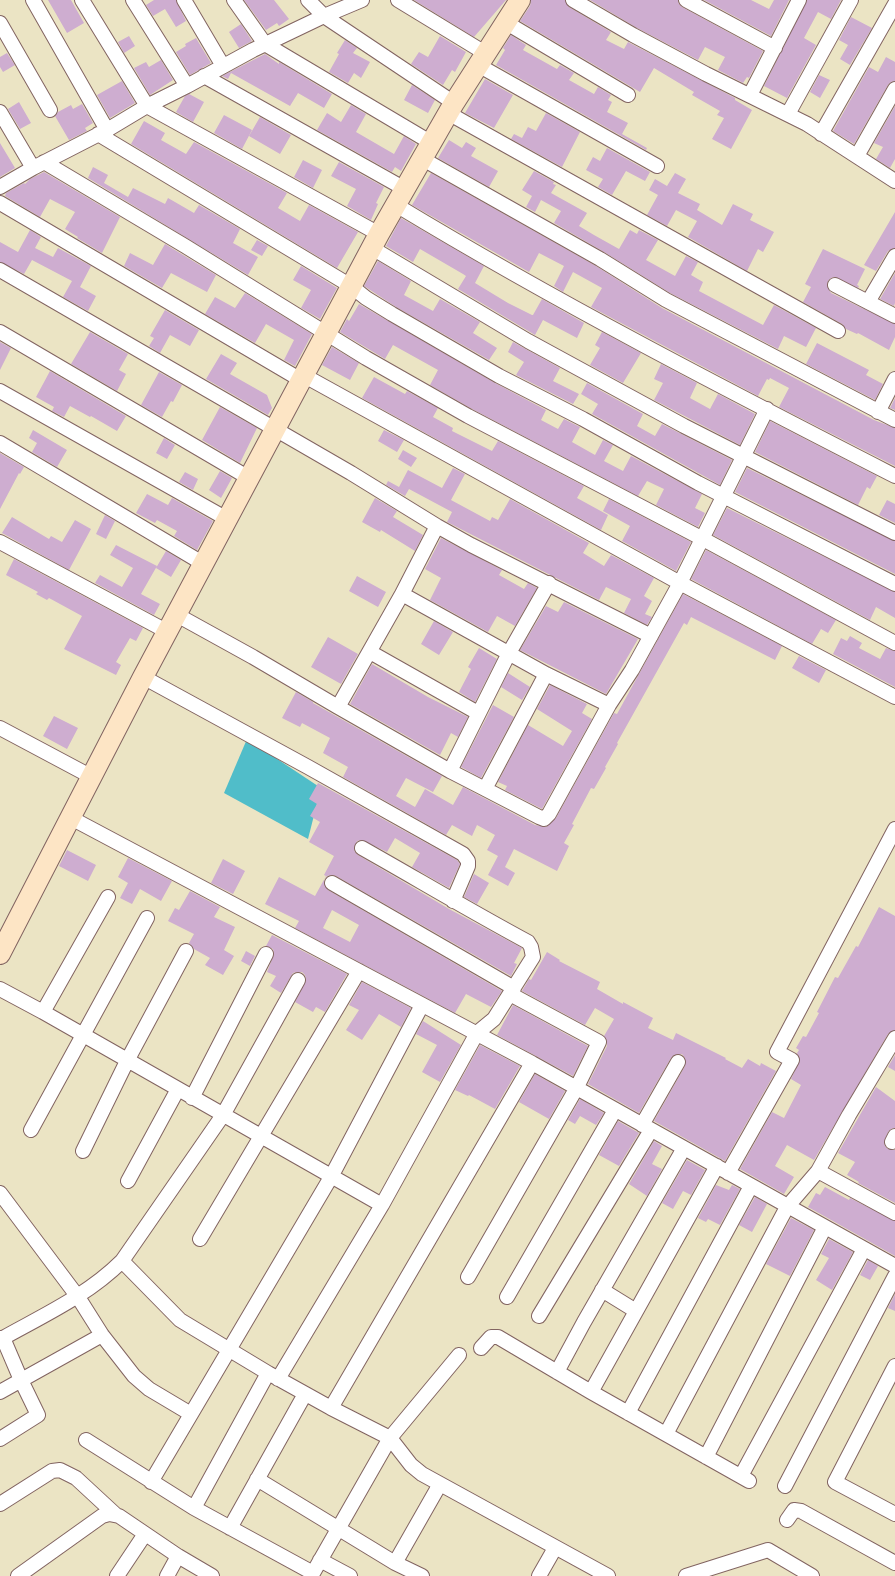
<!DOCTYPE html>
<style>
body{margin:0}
canvas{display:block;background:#ebe4c4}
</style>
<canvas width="895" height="1576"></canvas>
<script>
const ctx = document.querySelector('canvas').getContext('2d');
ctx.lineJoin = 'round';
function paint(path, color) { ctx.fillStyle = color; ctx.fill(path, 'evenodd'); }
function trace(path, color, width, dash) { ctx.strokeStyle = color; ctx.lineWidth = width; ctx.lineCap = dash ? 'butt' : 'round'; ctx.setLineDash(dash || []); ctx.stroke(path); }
paint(new Path2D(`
 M247 739 321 788 308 839 224 793Z`), '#50bdc9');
paint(new Path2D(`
 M48 0H71L84 23 67 33Z
 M154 0H176L186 21 176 27 165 9 153 16 146 5Z
 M244 0H274L289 19 279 26 277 23 266 30Z
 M414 0H506L474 37Z
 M531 0H565L569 7 611 32 606 40 624 49 628 42 735 98V100L752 110 731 149 712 139 724 118 717 115 720 111 692 95 694 92 654 68 640 92 520 21 530 6Z
 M590 0H678L679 4 682 7 763 51 749 78 747 77 743 83 718 70 725 57 705 47 698 60 637 28Z
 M704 0H751L769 9 774 0H789L771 36Z
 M807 0H841L831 19 818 12 804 38 816 45 787 98 764 86Z
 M851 17 872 28 850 65 840 59 848 45 839 40Z
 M241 24 252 41 239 48 229 32Z
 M511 35 526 45 523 50 557 69 560 65 574 73 569 80 594 94 598 87 611 95 608 100 612 102 607 112 628 123 622 134 647 148 646 150 496 65 505 50 503 48Z
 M129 36 135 46 124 53 118 42Z
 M440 36 466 52 455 72 452 70 443 85 411 64 419 52 428 57Z
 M196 38 211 63 190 75 176 52 186 46 185 44Z
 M345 40 357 48 353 53 370 62 361 78 354 73 348 83 329 72 339 54 337 53Z
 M7 53 15 65 3 72 0 67V57Z
 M265 54 279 64V62L332 94 324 108 298 93 290 106 231 73 228 79 222 76Z
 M886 57 895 62V81L891 82 888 85 854 144 833 131 869 67 878 72Z
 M161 60 173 80 150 95 134 68 146 62 149 67Z
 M819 75 830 80 820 98 810 92Z
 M485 79 513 95 494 128 465 113Z
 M122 81 135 103 110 118 97 95Z
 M412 85 435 100 428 113 404 100Z
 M189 94 204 102 193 122 176 112 185 96Z
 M19 102 31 123 20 129 8 109Z
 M82 104 93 123 85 128 87 131 69 140 55 116 58 112 71 105 73 109Z
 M351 105 366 114 356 132 394 154 404 136 416 144 401 171 395 167 392 172 317 130 327 113 341 122Z
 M895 106V159L890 168 876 159 883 147 874 143Z
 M546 113 580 132 562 167 511 139 514 134 522 138 528 127 536 131Z
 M224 115 252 130 242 149 214 133Z
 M260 117 291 135 280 154 249 136Z
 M144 121 165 133 161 140 186 154 194 142 287 193 278 208 300 221 309 205 358 232 337 268 131 144Z
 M449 140 462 148 466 142 476 148 471 156 498 171 489 187 438 158Z
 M0 143 15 168 0 177Z
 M607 148 650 172 645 181 626 171 612 195 598 187 603 179 586 170 593 157 600 161Z
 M303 160 322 170 313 188 294 177Z
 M339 162 384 187 376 203 378 204 371 220 347 206 356 189 331 176Z
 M93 167 108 175 104 183 128 197 133 188 165 204 168 198 194 213 199 205 240 229 233 243 258 257 248 275 88 178Z
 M534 171 554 182 553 184 556 185 551 193 587 213 579 226 594 235 619 249 630 230 637 234 639 230 658 240 646 260 675 276 686 256 698 262 691 275 703 282 699 291 763 325 774 305 816 328 806 347 784 336 778 349 670 293 604 252 554 223 561 211 541 200 535 212 526 207 532 196 522 190Z
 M44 172 120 217 102 253 77 238 78 237 65 229 75 212 50 199 40 217 5 196 6 193 24 183 25 184 30 179Z
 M431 173 596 266 662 308 874 420 895 428V466L779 407 789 388 770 378 769 380 767 379 758 396 591 307 602 288 573 272 563 292 554 286 564 266 539 253 529 272 412 205Z
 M675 173 686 179 678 193 700 204 697 210 722 225 733 204 753 214 750 220 774 232 763 252 758 249 747 271 688 237 697 221 676 210 667 226 647 215 658 195 649 190 655 179 667 186Z
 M895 212V248L888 251 876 271 864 265Z
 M401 218 484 266 475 283 508 303 532 315H533L542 299 584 323 577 338 543 320 535 335 458 289 466 276 463 274 420 249 413 262 386 246Z
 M30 230 41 237 35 248 53 257 58 248 91 266 80 287 96 296 88 311 63 297 72 281 32 260 24 274 0 262V242L18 252Z
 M257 240 268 246 262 256 251 250Z
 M165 244 216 275 207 292 171 273 162 288 124 266 130 253 153 265Z
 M823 249 865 269 857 285 859 286 858 288 835 277 831 278 828 281 827 286 831 293 895 324V337L889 350 858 333 857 334 846 329 842 324 803 302 811 287 805 284Z
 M378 261 411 281 404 295 433 311 440 299 480 322 473 333 497 348 489 360 396 307 364 286Z
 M301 266 337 288 320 319 301 308 311 290 293 280Z
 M895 273V303L894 306 880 299Z
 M245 293 312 334 295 366 284 360 294 340 266 324 255 343 205 314 215 297 235 308Z
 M359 304 495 383 546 410 541 420 558 429 564 419 580 427 572 442 595 455 603 440 613 445 604 461 623 471 631 456 702 494 695 508 705 513 698 527 656 505 664 489 647 481 638 496 472 409 430 385 438 370 393 345 385 359 340 332 347 319 349 321Z
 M165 310 199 330 190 346 170 335 160 353 149 346 154 338 150 336Z
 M90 332 128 354 119 370 126 374 117 391 71 364Z
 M602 332 641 353 623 383 590 365 600 348 595 345Z
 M0 342 11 348 0 370Z
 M513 342 560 368 553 381 579 394 573 404 516 375 524 362 508 352Z
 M817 343 869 370 866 375 883 384 875 400 806 364Z
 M332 347 359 363 350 380 322 365Z
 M221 354 237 363 230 374 267 395 272 408 268 415 206 379Z
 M661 364 697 383 690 398 710 409 718 394 755 414 740 445 654 400 663 383 654 379Z
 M50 371 126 416 117 431 91 416 90 417 70 406 64 417 52 411 54 407 36 397Z
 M159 372 182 385 173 402 171 401 162 417 141 405Z
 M374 377 405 394 407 391 438 408 433 417 453 428 452 431 492 451 498 441 584 486 577 498 608 515 601 530 362 398Z
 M587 383 643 414 637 426 655 436 662 424 732 460 720 485 592 414 598 404 581 394Z
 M895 398V410L890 408Z
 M220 407 257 428 240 463 202 440Z
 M770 421 877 476 870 489 867 487 858 505 755 452Z
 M33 430 67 450 57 467 32 452 37 443 29 438Z
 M384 430 404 440 397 452 378 441Z
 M164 438 175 445 167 459 156 453Z
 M403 450 417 458 411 467 398 459Z
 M0 453 24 467 20 474 19 473 0 509Z
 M453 468 465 474 451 500 490 521 492 517 498 520 510 499 589 543 583 553 604 566 611 555 654 578 644 596 652 601 645 614 652 617 647 625 624 613 631 599 606 587 599 600 447 522 452 512 409 489 405 496 386 485 388 481 399 487 408 470 442 488Z
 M747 468 895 541V574L735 492Z
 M220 471 232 478 221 498 209 490Z
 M185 472 198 479 193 490 179 482Z
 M147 494 168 505 172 498 213 521 197 550 174 536 177 531 157 520 155 523 136 513Z
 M375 498 397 511 393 517 423 535 415 551 381 530 380 532 362 522Z
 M609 499 691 542 676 571 622 541 630 526 603 511Z
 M887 500 895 504V523L879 515Z
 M727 508 895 592V618L876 607 870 620 713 535Z
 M105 515 115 521 106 539 96 534Z
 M12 517 49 539 51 536 62 542 75 520 91 529 69 570 2 533Z
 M441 538 502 570 499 575 524 589 528 583 537 588 515 626 497 616 488 632 430 600 441 578 425 569Z
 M116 545 157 566 141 594 160 604 154 615 95 583 100 575 122 587 133 568 110 555Z
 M706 550 836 620 828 633 821 629 812 644 691 579Z
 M166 551 181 560 171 577 156 568Z
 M14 559 143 628 136 641 130 638 116 662 121 665 116 675 64 649 82 616 49 598 47 600 36 594 38 592 6 575Z
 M357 576 386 592 378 607 349 591Z
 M683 594 782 646 775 660 691 617 687 625 684 623 617 743 618 744 605 767 606 768 594 789 591 788 572 824 574 825 564 843 569 846 557 871 514 849 505 867 515 873 508 886 488 875 498 856 487 850 495 835 477 825 472 836 452 825 446 835 343 777 348 767 323 753 330 738 302 723 300 727 282 718 296 692 313 702V703L442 776 433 792 406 778 396 796 415 807 425 789 453 805 463 787 535 825 546 827 556 818 614 713 617 714Z
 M564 602 638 639 606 694 520 650 546 606 558 612Z
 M434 621 453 632 439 655 421 644Z
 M850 636 862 643 859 648 880 659 886 648 895 651V687L833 654 841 638 847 641Z
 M328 637 358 654 341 684 311 667Z
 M479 648 497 659 475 702 459 692 471 669 468 667Z
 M799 656 826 670 819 683 792 668Z
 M372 664 428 697 468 717 458 737 451 733 440 755 350 704Z
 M508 673 530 687 522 700 501 687Z
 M550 685 587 704 582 713 592 719 542 809 505 790 507 786 498 782 528 725 563 746 572 731 537 709Z
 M493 705 514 717 481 778 461 767Z
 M54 716 78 728 67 749 43 736Z
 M318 783 457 860 460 864 449 888 412 867 420 853 395 838 387 852 362 840 357 841 354 848 355 852 358 855 449 909 522 948 514 963 517 964 511 976 336 876 332 875 327 876 324 879V883L328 890 502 991 491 1007 466 994 455 1013 295 928 299 921 265 904 279 877 315 896 326 876 324 875 334 856 309 842 320 822 310 816 317 804 309 799ZM332 910 359 925 350 942 323 928Z
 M67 850 96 865 88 881 59 866Z
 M128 858 172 881 161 901 140 889 132 904 120 898 128 883 118 877Z
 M223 859 245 871 233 894 211 883Z
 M474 874 489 883 477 904 464 897Z
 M190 891 220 907 214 917 235 927 224 950 234 956 223 975 205 965 210 958 194 949 189 943 194 934 168 921 175 908 179 910Z
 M879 907 895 916V1030L888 1034 814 1160 787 1145 775 1166 794 1177 784 1194 740 1169 772 1112 784 1118 801 1085 791 1079 800 1060 797 1053 799 1050 796 1048 803 1036 806 1037 819 1013 817 1012 835 977 838 978 856 946 858 947Z
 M272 935 347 974 325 1012 316 1007 313 1012 295 1002 306 980 305 975 302 972H297L293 973 281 993 270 986 276 976 267 972 274 954 273 949 266 946Z
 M246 951 255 956 250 966 241 961Z
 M547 952 560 960 559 961 600 982 597 989 623 1004V1002L653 1018 648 1028 673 1040 676 1033 726 1058 725 1059 742 1068 748 1059 760 1066 761 1063 776 1071 725 1161 654 1121 685 1066V1058L682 1054 674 1055 671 1058 639 1113 588 1084 607 1046V1041L604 1036 614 1019 595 1008 585 1025 522 991 529 979 531 980Z
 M362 982 411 1008 401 1027 379 1014 362 1040 346 1030 359 1010 349 1005Z
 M513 1005 588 1046 573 1076 497 1035Z
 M423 1021 461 1045 440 1082 422 1072 437 1045 416 1034Z
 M480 1045 520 1066 495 1109 469 1095 468 1096 455 1090Z
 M895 1055V1071L888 1067Z
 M535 1074 565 1091 549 1119 519 1102Z
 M876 1087 895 1101V1128L891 1129 888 1132 884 1142 885 1146 888 1149 895 1150V1203L858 1183 859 1182 847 1175 855 1162 838 1153Z
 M580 1099 604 1113 596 1125 580 1116 575 1124 568 1120Z
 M618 1121 639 1133 619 1166 599 1155Z
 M654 1141 662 1146 652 1164 662 1169 647 1196 629 1184Z
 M687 1160 705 1170 691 1195 683 1191 673 1209 662 1203Z
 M716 1185 729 1190 732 1185 740 1189 720 1225 708 1219 706 1222 698 1218Z
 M825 1187 849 1200 850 1198 895 1221V1256L808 1207 816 1193 820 1195Z
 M755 1197 767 1204 752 1232 739 1225Z
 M791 1218 814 1230 790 1276 766 1264Z
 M829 1239 853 1252 832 1290 816 1280 829 1258 821 1254Z
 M868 1260 878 1266 870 1280 860 1275Z
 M895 1294V1311L888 1308Z`), '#ceadd0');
const street = new Path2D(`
 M33 0 107 130
 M82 0 147 106 379 234
 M133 0 187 86
 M184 0 223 66
 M234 0 265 44 430 142
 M308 0 324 16 454 103
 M398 0 485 53
 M573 0 633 35 706 74 807 124 895 181
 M686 0 775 48
 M505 22 628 95
 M0 23 50 110
 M478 65 657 166
 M204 76 405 189
 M750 95 799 0
 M0 112 33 168
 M448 113 838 331
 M788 114 851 0
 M98 134 351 286 366 298 392 314 499 376 583 419 698 483 895 584
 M821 134 895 4
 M857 156 895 89
 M421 158 600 259 666 300 895 420
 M44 162 185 246 366 358 468 416 703 539 895 643
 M0 187 33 168 107 130 147 106 187 86 253 50 324 16 362 0
 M0 203 301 380
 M396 205C558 303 727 390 895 476
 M372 248 528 341 684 426 895 533
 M0 270 351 473 437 526 471 545 651 636
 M835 285 895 316
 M868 302 895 256
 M0 332 249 478
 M303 375 680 583 895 697
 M0 391 227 519
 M878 412 895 379
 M0 443 204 564
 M0 542 168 632
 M402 594 546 674 609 705
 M177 615 253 657 338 707 402 594 437 526
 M370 652 478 713
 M143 677 308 767 463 854 468 861V866L453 901
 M338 707 450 771 485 789 546 674
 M0 728 92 777
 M450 771 509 653 549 583
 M485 789 539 817 544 819 549 814 609 705 632 670 680 583 767 409
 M71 818 532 1063
 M332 883 514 988
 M0 989 43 1012 382 1205
 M43 1012 108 897
 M192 1098 266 954
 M642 1125 678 1062
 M31 1130 147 918
 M892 1142 895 1136
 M83 1151 127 1061 186 951
 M818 1171 895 1213
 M728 1173 792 1060 777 1052 895 829
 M128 1181 178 1089
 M0 1193 78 1297 102 1335 134 1376 149 1389 191 1414
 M200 1239 359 971
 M122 1261 180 1320 268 1373 331 1408 532 1063 895 1266
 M468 1277 576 1089 599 1042 510 994
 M602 1290 636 1311
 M507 1297 615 1110
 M539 1316 651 1130
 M0 1338H3C44 1315 88 1295 122 1261L223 1115 298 980
 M481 1348 491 1337H498L591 1392 749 1481
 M895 1366 835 1482 895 1514
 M557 1372 584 1322 684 1148
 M278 1379 382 1205 477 1033 494 1019 533 957 531 947 528 942C472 912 417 879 362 848
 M0 1392 102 1335
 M591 1392 717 1166
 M331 1408 390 1438 459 1355
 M628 1413 751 1186
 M666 1434 787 1207 818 1171 849 1115 895 1038
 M0 1439 38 1415 21 1380 3 1338
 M86 1440 194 1508 313 1573 390 1438 411 1465 422 1474 608 1576
 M706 1457 825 1227
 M741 1476 864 1249
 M257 1479 395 1563 422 1576
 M151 1482 331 1177 422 1005
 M785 1486 895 1276
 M0 1504 52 1471 60 1470 76 1478 116 1515
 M194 1508 268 1373
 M787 1520 794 1510 801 1511 895 1563
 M230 1528 305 1394
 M320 1560 350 1576
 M395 1563 440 1484
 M18 1576 102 1516 109 1514 119 1516 178 1556 212 1576
 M117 1576 145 1534
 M167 1576 178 1556
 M539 1576 555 1548
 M686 1576 768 1550 812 1576`);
const secondary = new Path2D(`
 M0 954 143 677 379 234 454 103 520 0`);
trace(street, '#826461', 16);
trace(secondary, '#826461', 22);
trace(street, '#fff', 14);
trace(secondary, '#fde5c5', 20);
</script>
